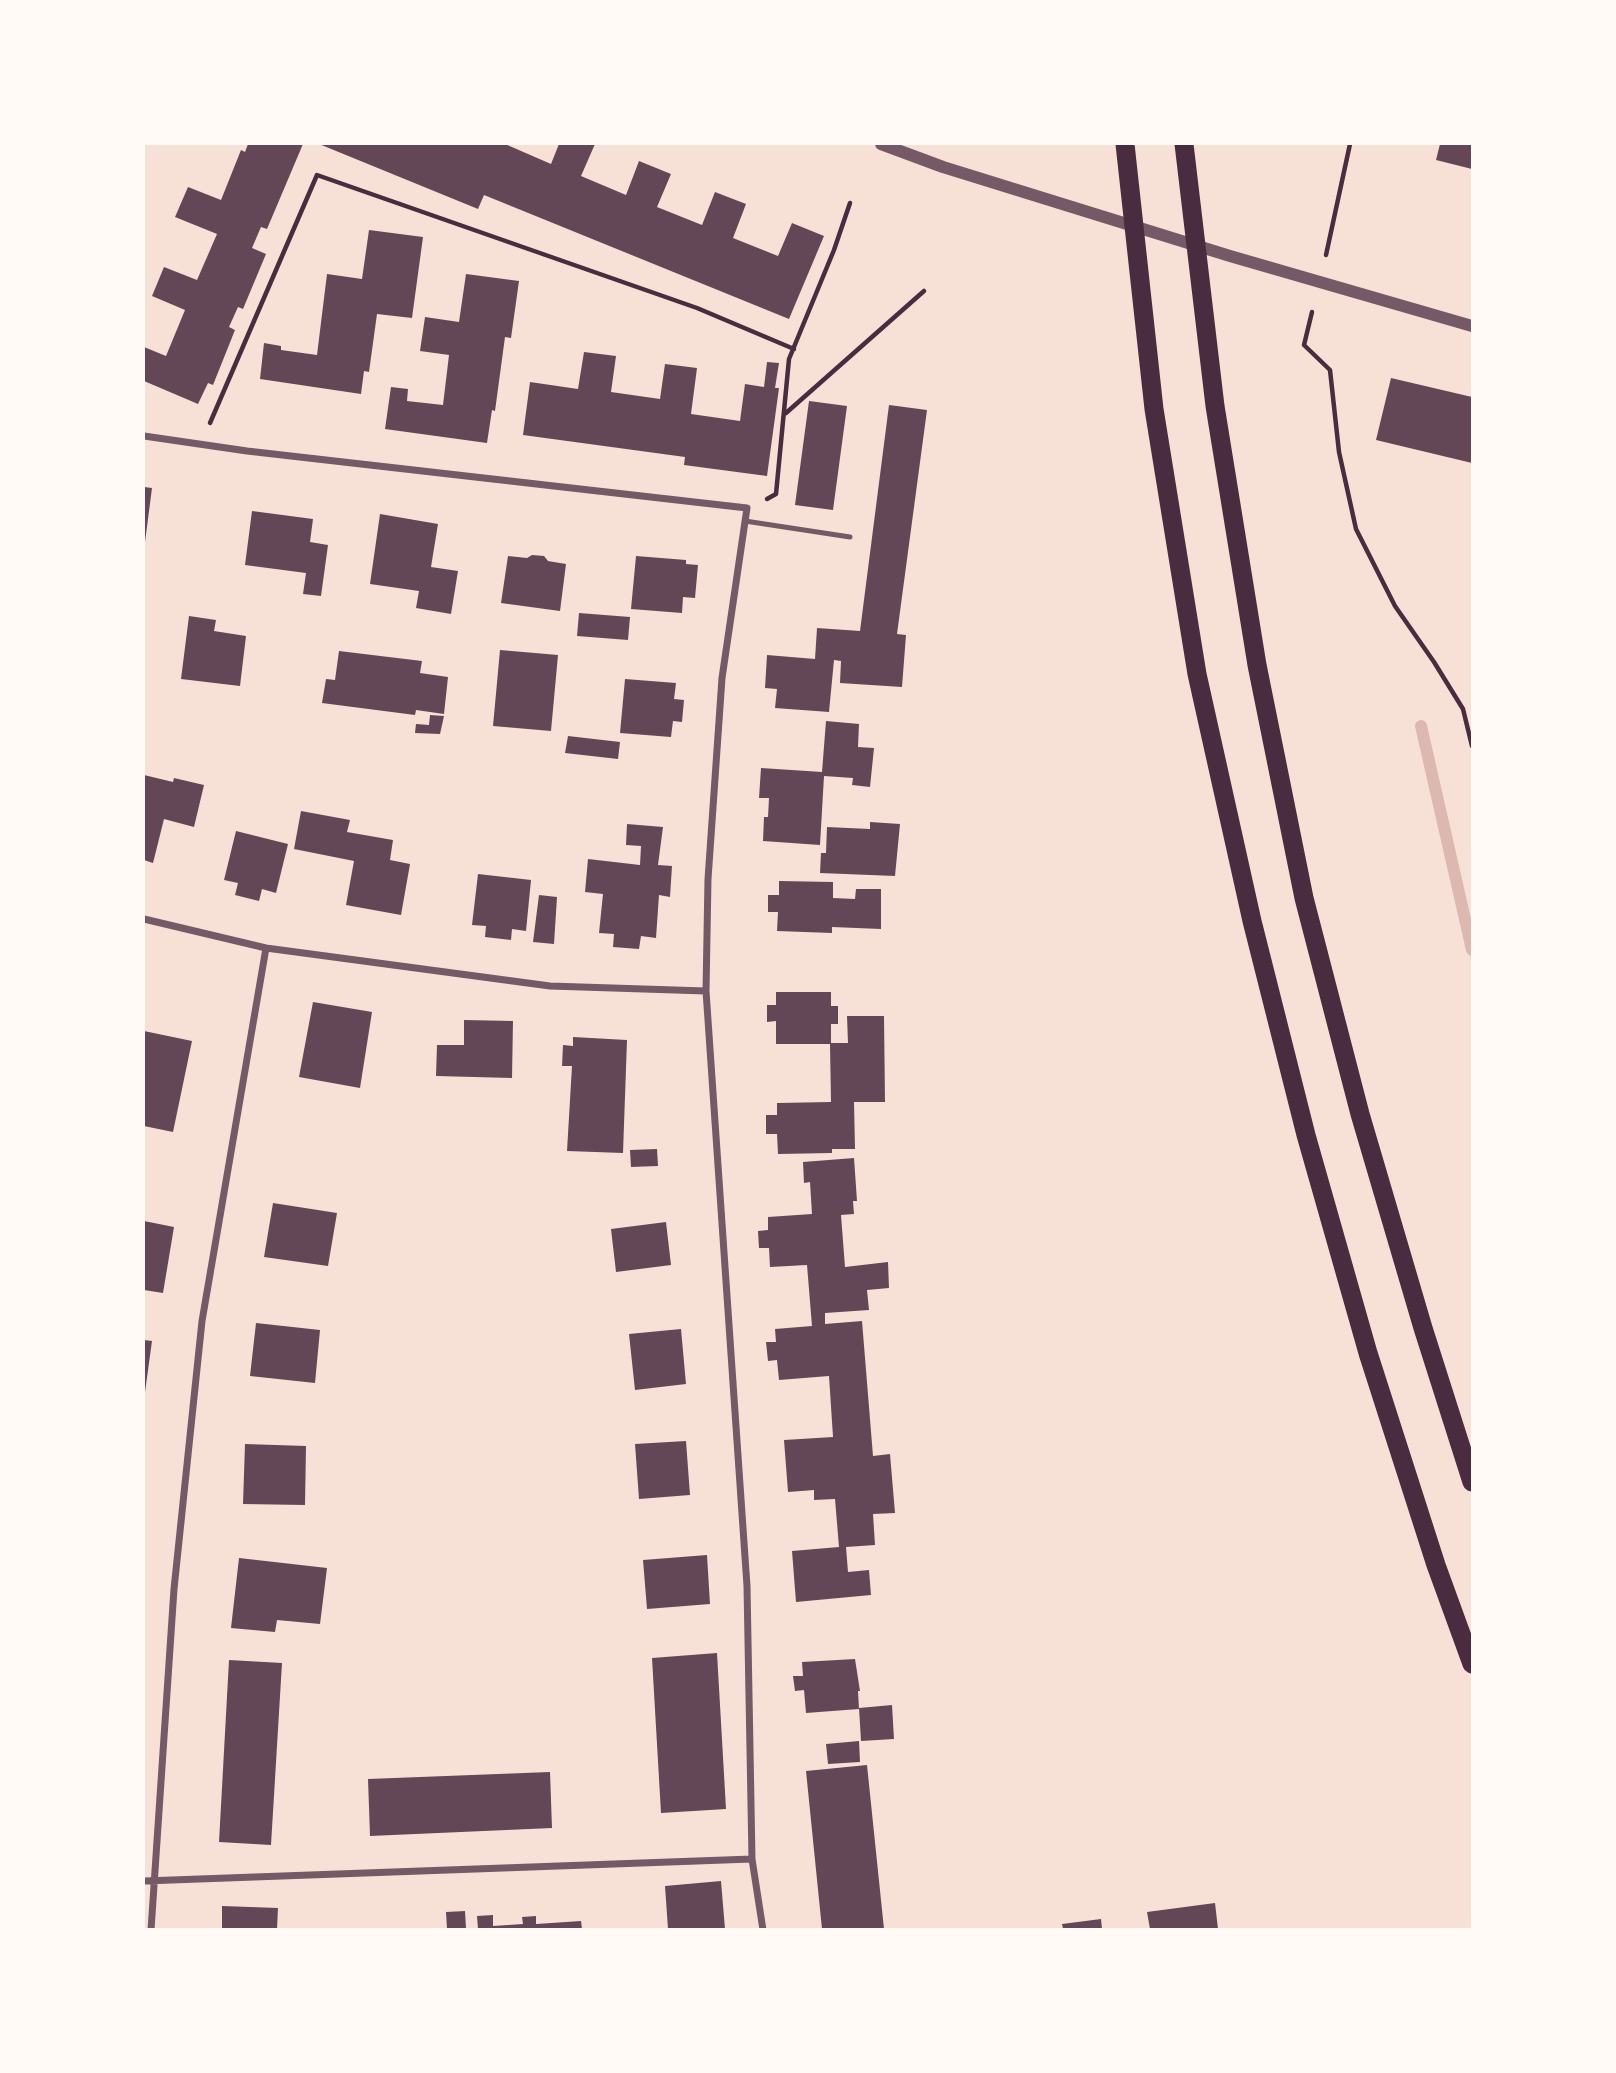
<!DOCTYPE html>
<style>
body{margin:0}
#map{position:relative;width:1616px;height:2073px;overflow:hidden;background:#f7e1d7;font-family:Overpass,sans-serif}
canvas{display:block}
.frame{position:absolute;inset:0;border:145px solid #fffaf5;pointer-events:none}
</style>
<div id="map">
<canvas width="1616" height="2073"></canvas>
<div class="frame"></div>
</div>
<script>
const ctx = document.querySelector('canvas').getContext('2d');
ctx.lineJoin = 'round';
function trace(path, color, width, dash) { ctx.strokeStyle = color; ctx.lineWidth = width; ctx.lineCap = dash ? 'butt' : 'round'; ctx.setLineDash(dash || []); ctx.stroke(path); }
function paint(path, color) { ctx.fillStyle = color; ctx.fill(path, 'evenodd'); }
trace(new Path2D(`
 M1421 726 1472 950`), '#dcb8b0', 12);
paint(new Path2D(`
 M248 144H303L267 229 261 227 252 248 266 254 243 309 238 307 229 327 235 330 213 385 208 383 198 404 144 381V347L166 356 185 310 152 296 164 267 197 280 217 234 175 217 188 187 221 200 241 150 245 152Z
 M319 144H505L551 164 559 144H595L581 176 626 195 639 161 671 174 657 207 702 225 715 192 746 204 733 238 778 256 792 223 824 236 789 319 484 195 478 209Z
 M1440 144H1472V169L1436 160Z
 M369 230 423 237 412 318 377 314 369 372 364 371 361 394 260 379 264 343 281 346V350L317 355 327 274 362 279Z
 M466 274 519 281 511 338 505 337 495 411 492 410 487 443 385 429 391 387 408 389 407 401 443 405 449 355 420 351 425 317 459 322Z
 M584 352 616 356 611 392 660 399 665 364 697 368 691 414 740 421 745 384 764 387 767 362 779 363 775 388H779L767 476 684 465 685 457 523 435 530 382 578 389Z
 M1391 378 1472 397V463L1376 440Z
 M809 401 847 406 833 510 795 505Z
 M889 405 927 410 897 634 906 635 902 687 840 683 841 661 834 660 829 712 775 708 777 689 765 688 767 655 815 659 817 628 860 631Z
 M144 487 152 488 145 542H144Z
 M252 511 313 519 310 542 328 545 321 596 303 594 306 573 245 565Z
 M380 514 438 524 431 567 458 571 451 614 416 608 419 591 370 584Z
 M532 555 544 556 548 561 566 564 560 611 501 603 508 556 527 558Z
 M636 556 686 560V564L698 565 695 598 683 597 682 613 631 609Z
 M579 613 630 617 628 640 577 636Z
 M189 616 216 620 214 631 246 636 240 686 181 679Z
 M500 650 558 655 551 731 493 726Z
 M339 651 422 661 420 673 448 677 444 714 416 710 415 715 322 703 326 679 335 680Z
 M625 679 676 683 674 699 684 700 682 722 673 721 671 737 620 733Z
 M430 715 444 716 440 734 415 733 416 724 429 725Z
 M826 721 859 724 858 747 874 748 870 787 852 785 853 778 824 776 820 845 763 841 764 817H768L769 798H759L761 768 822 772Z
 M568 736 620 742 618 759 565 753Z
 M144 775 173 782 174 778 204 785 194 827 164 819 153 863 144 860Z
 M301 811 350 820 347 832 393 840 390 860 410 864 401 915 346 905 354 861 294 849Z
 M870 822 900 824 895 876 820 873 821 853H826L827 827 870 829Z
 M627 824 663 827 658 865 672 866 670 897 659 895 656 938 641 936 639 949 613 947 614 934 599 933 603 894 585 892 588 859 640 865 641 846 626 845Z
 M236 831 288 844 276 893 262 889 259 901 235 895 238 883 224 880Z
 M478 874 531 880 526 931 512 929 511 940 485 937 486 926 472 925Z
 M779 881 833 882V898L855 899 856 889H881V929L832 927V933L777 931 778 912H768V895H779Z
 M539 895 557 897 554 944 533 942Z
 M776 992H831V1006H838V1024H831V1043H848L847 1016H884L885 1102H854L855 1149H832V1153L778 1154 777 1134H766V1115H777V1103L831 1102 830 1044H776V1021L767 1022V1005H776Z
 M313 1002 372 1012 360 1088 299 1077Z
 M464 1020 513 1021 512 1078 436 1076 437 1045H464Z
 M144 1031 192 1041 173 1132 144 1126Z
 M573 1037 627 1040 623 1153 567 1151 572 1066H562L563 1045 573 1046Z
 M657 1149 658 1166 631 1167 630 1150Z
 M854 1158 857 1201H853L854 1214 841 1215 845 1267 888 1262 889 1288 867 1290 869 1310 825 1313V1324L862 1321 873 1456 890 1454 895 1513 873 1514 875 1545 846 1547 848 1572 869 1570 871 1595 796 1602 792 1551 839 1547 835 1499 814 1500V1490L788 1492 784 1440 833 1437 829 1376 779 1380 777 1360 768 1361 766 1342H776L775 1329 812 1326 807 1265 770 1267 769 1248H759L758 1231 768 1230V1217L812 1214 810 1182 804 1183 803 1162Z
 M273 1203 337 1213 328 1266 264 1257Z
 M144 1221 174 1227 163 1293 144 1290Z
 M666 1222 671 1265 616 1272 611 1229Z
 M256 1323 320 1330 315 1383 250 1376Z
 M681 1329 686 1384 635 1390 629 1334Z
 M144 1340 152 1341 145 1392H144Z
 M686 1441 690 1495 639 1499 635 1444Z
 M245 1444 306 1446 305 1505 243 1504Z
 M707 1555 710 1604 647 1609 643 1560Z
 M239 1558 327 1568 320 1624 277 1620 275 1632 231 1628Z
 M717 1653 726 1809 661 1813 652 1658Z
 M855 1659 860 1691H858L859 1709 806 1713 804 1690 795 1691 793 1676H803L802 1662Z
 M229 1660 282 1663 271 1845 219 1842Z
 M892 1705 894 1739 861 1741 859 1708Z
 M859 1741 860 1762 828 1764 826 1744Z
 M867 1765 884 1929H822L806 1771Z
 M550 1772 552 1828 370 1836 368 1779Z
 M721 1881 725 1929H668L665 1886Z
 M1215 1903 1218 1929H1150L1147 1912Z
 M222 1906 278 1908 277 1929H222Z
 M465 1911 466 1929H447L446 1912Z
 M493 1915V1926L523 1924 522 1917 536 1916V1924L581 1921 582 1929H478L477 1916Z
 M1101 1919 1102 1929H1063L1062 1924Z`), '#644757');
trace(new Path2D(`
 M1326 255 1350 144
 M1312 312 1304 345 1330 370 1339 452 1356 529 1395 606 1434 662 1463 709 1472 746
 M786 413 924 291
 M210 423 317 175 697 308 794 349
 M767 499 776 494 789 359 834 250 850 203`), '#4a2c40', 4.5);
trace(new Path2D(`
 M745 521 850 537`), '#755966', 5);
trace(new Path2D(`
 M144 436 247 451 747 508 722 678 708 879 706 991 747 1586 752 1859 763 1930
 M144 919 266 948 550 986 706 991
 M144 1881 752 1859
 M151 1930 174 1589 202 1321 266 948`), '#755966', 7);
trace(new Path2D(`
 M881 144 943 167 1230 256 1472 326`), '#755966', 12);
trace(new Path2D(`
 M1125 144 1154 409 1197 674 1252 921 1306 1135 1368 1353 1436 1565 1472 1664
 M1184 144 1215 406 1257 665 1304 898 1360 1114 1423 1328 1472 1482`), '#4a2c40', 19);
</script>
